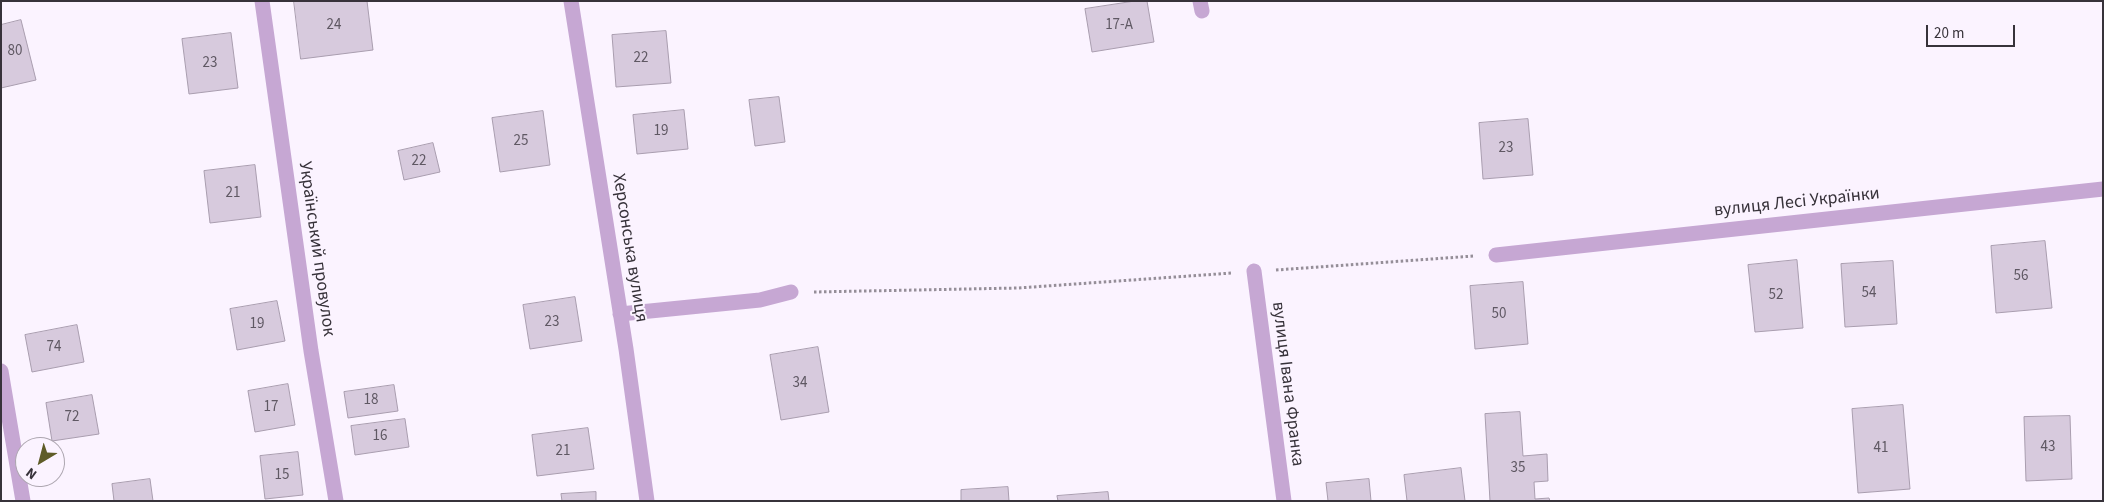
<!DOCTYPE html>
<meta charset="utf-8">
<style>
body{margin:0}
#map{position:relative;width:2104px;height:502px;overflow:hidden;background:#fbf3ff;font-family:"Source Sans 3",sans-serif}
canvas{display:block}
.frame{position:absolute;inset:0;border:2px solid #37323a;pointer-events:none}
.north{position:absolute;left:15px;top:437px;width:50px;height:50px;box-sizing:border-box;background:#fbf3ff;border:1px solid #ada6b0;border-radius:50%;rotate:217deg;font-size:14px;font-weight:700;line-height:20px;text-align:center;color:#37323a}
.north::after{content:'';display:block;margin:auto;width:18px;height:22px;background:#5f5c28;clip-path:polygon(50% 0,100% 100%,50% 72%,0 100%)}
.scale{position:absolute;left:1926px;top:25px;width:89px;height:22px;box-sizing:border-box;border:2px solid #37323a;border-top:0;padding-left:6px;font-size:15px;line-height:18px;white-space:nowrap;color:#37323a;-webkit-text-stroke:4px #fbf3ff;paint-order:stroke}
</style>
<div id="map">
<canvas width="2104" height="502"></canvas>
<div class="frame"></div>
<div class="north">N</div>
<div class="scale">20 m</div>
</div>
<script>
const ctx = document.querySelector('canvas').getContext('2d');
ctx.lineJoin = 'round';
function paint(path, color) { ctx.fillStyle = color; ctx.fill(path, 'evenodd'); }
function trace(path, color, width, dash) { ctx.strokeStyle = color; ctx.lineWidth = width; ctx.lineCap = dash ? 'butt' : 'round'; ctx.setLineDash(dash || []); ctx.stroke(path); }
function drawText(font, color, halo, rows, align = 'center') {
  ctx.font = font + ' "Source Sans 3",sans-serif'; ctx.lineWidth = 4; ctx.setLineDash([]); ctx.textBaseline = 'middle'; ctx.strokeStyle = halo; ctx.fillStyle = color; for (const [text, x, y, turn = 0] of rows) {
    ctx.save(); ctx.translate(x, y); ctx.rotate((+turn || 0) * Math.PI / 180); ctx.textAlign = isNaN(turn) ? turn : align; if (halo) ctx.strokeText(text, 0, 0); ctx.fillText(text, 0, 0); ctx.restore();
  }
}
const building = new Path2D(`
 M294 1H367L373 50 301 59Z
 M1135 1H1147L1154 42 1092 52 1085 9Z
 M21 20 36 80 1 88V25Z
 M666 31 671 83 616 87 612 35Z
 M231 33 238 88 189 94 182 39Z
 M779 97 785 142 755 146 749 100Z
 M684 110 688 149 637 154 633 115Z
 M543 111 550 165 500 172 492 118Z
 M1528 119 1533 175 1483 179 1479 123Z
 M433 143 440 172 404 180 398 151Z
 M255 165 261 217 210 223 204 171Z
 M2045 241 2052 308 1996 313 1991 246Z
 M1797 260 1803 328 1755 332 1748 265Z
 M1893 261 1897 324 1845 327 1841 264Z
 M1523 282 1528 344 1475 349 1470 286Z
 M575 297 582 341 530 349 523 305Z
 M277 301 285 341 237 350 230 309Z
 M77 325 84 362 32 372 25 335Z
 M818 347 829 412 781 420 770 355Z
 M288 384 295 425 255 432 248 391Z
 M394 385 398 411 348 418 344 392Z
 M92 395 99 434 52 441 46 403Z
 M1903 405 1910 489 1858 493 1852 409Z
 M1520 412 1523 456 1547 454 1548 481 1534 482 1535 499 1549 498 1550 501H1490L1485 414Z
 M2070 416 2072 479 2026 481 2024 417Z
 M405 419 409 447 355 455 351 426Z
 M588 428 594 469 537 476 532 435Z
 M298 452 303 495 265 499 260 456Z
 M1461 468 1465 501H1407L1404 475Z
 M150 479 153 501H114L112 484Z
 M1369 479 1371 501H1328L1326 483Z
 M1008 487 1009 501H961V490Z
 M596 492V501H562L561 494Z
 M1108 492 1109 501H1058L1057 496Z`);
paint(building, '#d7cadd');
trace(building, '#a99daf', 1);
trace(new Path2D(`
 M1276 270 1474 256
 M814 292 1018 288 1232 273`), '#958e98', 3, [2.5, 2.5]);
trace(new Path2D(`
 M262 1 311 351 336 501
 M571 1 626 349 647 501
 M1200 1 1202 11
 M1496 255 2103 189
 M1254 271 1284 501
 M620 314 760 300 791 292
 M1 371 23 501`), '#c6a7d3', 15);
drawText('15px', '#5f5863', null, [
 ["24",334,26],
 ["17-А",1119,26],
 ["80",15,52],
 ["22",641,59],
 ["23",210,64],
 ["19",661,132],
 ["25",521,142],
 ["23",1506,149],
 ["22",419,162],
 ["21",233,194],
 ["56",2021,277],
 ["54",1869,294],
 ["52",1776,296],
 ["50",1499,315],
 ["23",552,323],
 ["19",257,325],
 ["74",54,348],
 ["34",800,384],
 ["18",371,401],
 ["17",271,408],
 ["72",72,418],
 ["16",380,437],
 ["43",2048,448],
 ["41",1881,449],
 ["21",563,452],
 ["35",1518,469],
 ["15",282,476]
]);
drawText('18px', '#37323a', '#fbf3ff', [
 ["вулиця Лесі Українки",1797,203,-6],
 ["Херсонська вулиця",629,248,81],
 ["Український провулок",316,249,82],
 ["вулиця Івана Франка",1287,384,83]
]);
</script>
